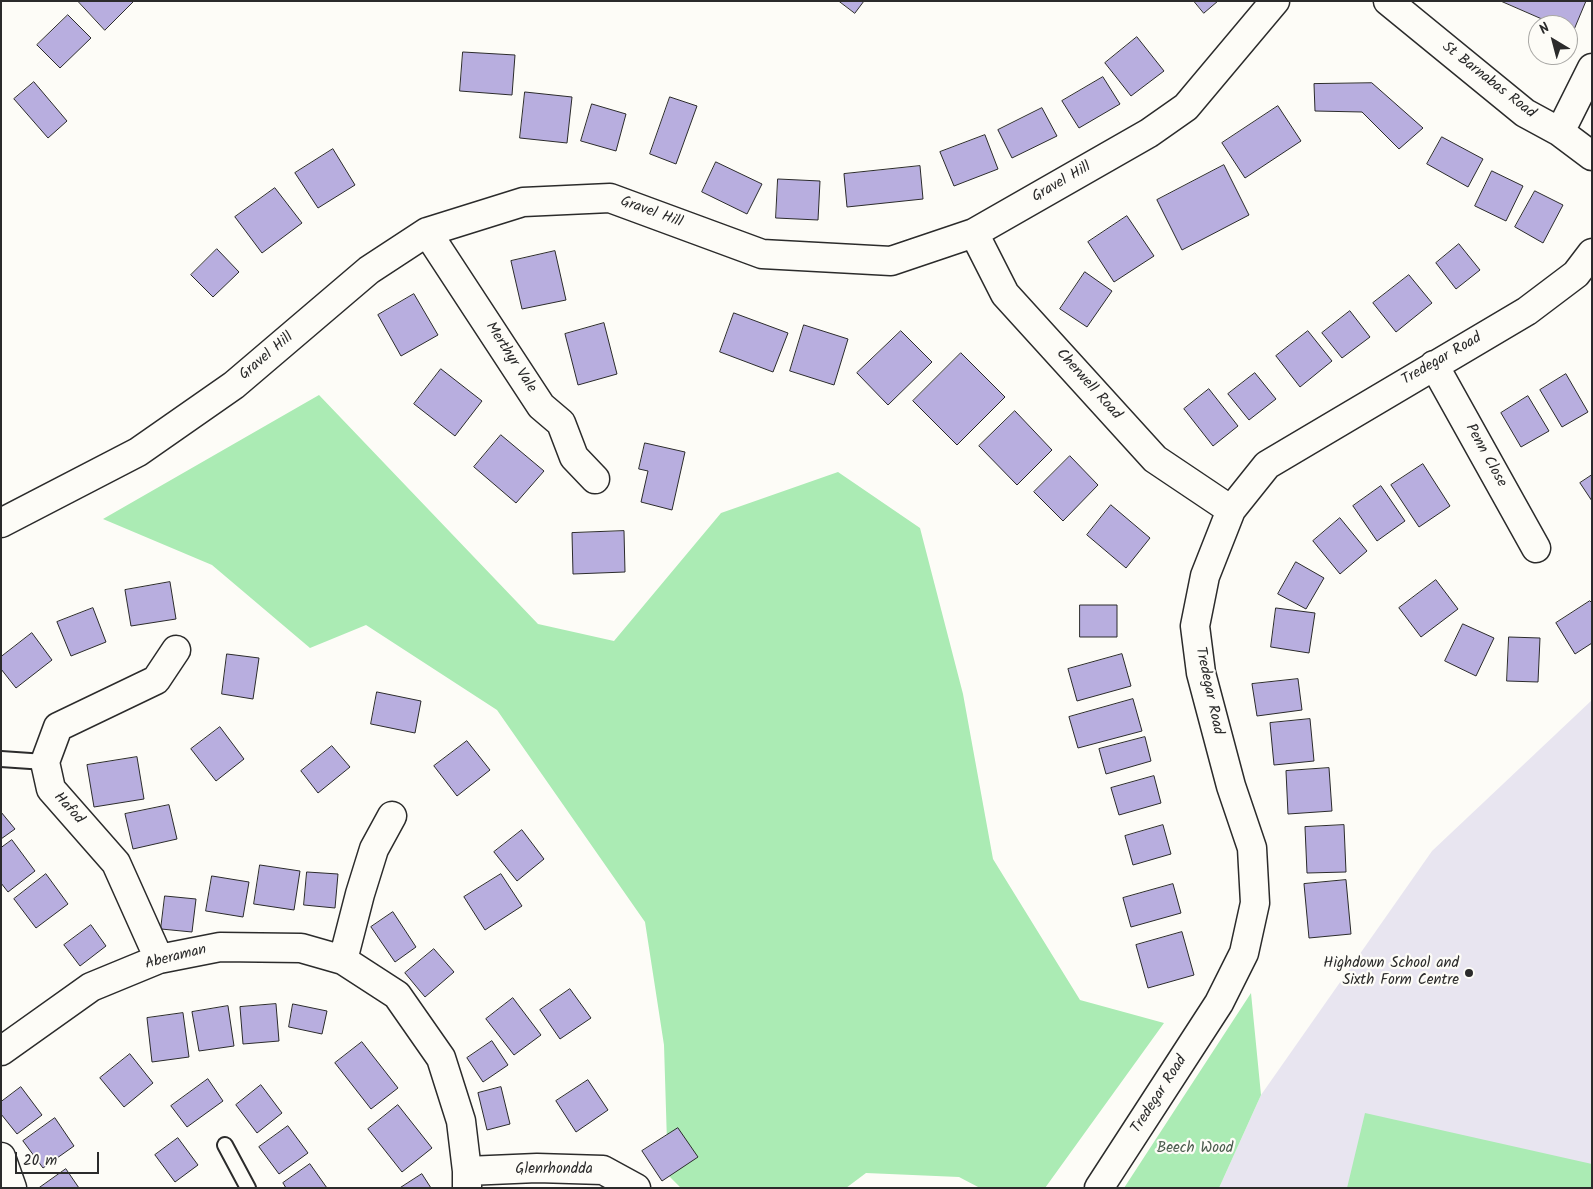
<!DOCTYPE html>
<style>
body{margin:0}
#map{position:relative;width:1593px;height:1189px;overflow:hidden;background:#fdfcf7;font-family:Kalam,sans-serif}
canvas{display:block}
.frame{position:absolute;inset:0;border:2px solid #2b2b2b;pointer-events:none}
.north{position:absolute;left:1528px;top:15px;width:50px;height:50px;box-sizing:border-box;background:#fdfcf7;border:1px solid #a9a8a5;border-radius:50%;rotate:323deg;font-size:14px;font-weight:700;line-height:20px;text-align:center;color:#2b2b2b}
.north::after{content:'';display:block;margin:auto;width:18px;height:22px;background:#2b2b2b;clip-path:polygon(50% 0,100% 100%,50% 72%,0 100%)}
.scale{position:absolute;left:15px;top:1152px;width:84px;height:22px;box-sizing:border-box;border:2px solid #2b2b2b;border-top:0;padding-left:6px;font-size:15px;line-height:18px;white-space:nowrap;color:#2b2b2b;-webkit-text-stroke:4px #fdfcf7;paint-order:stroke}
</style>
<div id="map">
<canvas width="1593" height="1189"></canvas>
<div class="frame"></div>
<div class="north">N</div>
<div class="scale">20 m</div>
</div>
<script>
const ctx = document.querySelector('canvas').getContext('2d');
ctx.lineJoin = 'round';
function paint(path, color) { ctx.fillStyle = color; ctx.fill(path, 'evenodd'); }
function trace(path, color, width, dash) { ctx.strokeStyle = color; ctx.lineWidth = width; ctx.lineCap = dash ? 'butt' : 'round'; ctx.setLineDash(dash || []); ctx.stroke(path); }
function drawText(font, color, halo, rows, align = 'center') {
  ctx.font = font + ' Kalam,sans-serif'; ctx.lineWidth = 4.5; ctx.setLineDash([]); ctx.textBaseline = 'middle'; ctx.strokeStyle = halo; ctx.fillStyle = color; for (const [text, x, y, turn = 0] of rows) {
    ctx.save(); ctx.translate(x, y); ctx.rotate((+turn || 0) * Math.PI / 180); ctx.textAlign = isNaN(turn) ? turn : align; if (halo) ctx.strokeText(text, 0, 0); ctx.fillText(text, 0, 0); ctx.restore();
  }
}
paint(new Path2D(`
 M1592 700V1188H1219L1261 1095 1432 851Z`), '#e8e5f0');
paint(new Path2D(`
 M319 395 538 624 614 641 721 513 838 472 920 528 963 694 993 859 1080 1000 1164 1023 1045 1188H980L959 1177 866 1173 846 1188H681L668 1175 664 1045 645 922 497 710 366 625 310 648 212 565 103 519Z
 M1251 993 1261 1095 1219 1188H1124Z
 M1365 1113 1592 1164V1188H1347Z`), '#abebb4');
const building = new Path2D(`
 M78 1H134L105 30Z
 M839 1H864L855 13Z
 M1194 1H1218L1204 13Z
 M1501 1H1586L1573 32 1568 30V25H1556Z
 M68 15 91 38 60 68 37 45Z
 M1137 37 1164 71 1131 96 1105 63Z
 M463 52 515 55 512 95 460 91Z
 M1103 77 1120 104 1079 128 1062 101Z
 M34 82 67 121 48 138 14 99Z
 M1372 83 1423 128 1399 149 1362 112 1315 111 1314 84Z
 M525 92 572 97 567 143 520 138Z
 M670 97 697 106 676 164 650 154Z
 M592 104 626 114 616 151 581 141Z
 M1278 106 1301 141 1245 178 1222 143Z
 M1042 108 1057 136 1012 158 998 130Z
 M985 135 998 169 954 186 940 152Z
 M1442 137 1483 159 1468 187 1427 164Z
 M333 149 355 185 318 208 295 173Z
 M716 162 762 184 747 214 702 192Z
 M1224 165 1249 215 1182 250 1157 200Z
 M920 166 923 199 847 207 844 174Z
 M1492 171 1523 186 1506 221 1475 206Z
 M778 179 820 181 818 220 776 218Z
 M275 188 302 223 262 253 235 217Z
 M1535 191 1563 205 1543 243 1515 227Z
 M1127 216 1154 256 1114 282 1088 242Z
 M1459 244 1480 270 1456 289 1436 263Z
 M217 249 239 272 213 297 191 275Z
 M555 251 566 300 522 309 511 261Z
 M1085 272 1112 291 1087 327 1060 309Z
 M1409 275 1432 303 1396 332 1373 303Z
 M414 294 438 335 401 356 378 315Z
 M1350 311 1370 337 1342 358 1322 333Z
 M734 313 788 333 773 372 720 352Z
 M604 323 617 374 578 385 565 334Z
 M804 325 848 339 834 385 790 371Z
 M901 331 932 362 888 405 857 373Z
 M1308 331 1332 361 1300 387 1276 356Z
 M961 353 1005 397 957 445 913 401Z
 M441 369 482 401 455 436 414 404Z
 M1255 373 1276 399 1249 420 1228 394Z
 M1566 374 1588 412 1562 427 1540 390Z
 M1209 389 1238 426 1213 446 1184 409Z
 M1528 396 1549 431 1521 447 1501 413Z
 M1015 411 1052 450 1017 485 979 446Z
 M501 435 544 471 516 503 474 467Z
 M645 443 685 452 672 510 641 502 648 471 639 469Z
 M1070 456 1098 485 1063 521 1034 492Z
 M1423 464 1450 506 1419 527 1391 485Z
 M1592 475V501L1580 483Z
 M1381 486 1405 521 1377 541 1353 506Z
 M1111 505 1150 538 1126 568 1087 535Z
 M1340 518 1367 551 1340 574 1313 541Z
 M624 531 625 572 573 574 572 533Z
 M1296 562 1324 578 1306 609 1278 594Z
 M1436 580 1458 609 1421 637 1399 608Z
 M170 582 176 619 131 626 125 590Z
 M1590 601 1592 603V643L1575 654 1556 623Z
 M1080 605H1117V637H1080Z
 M93 608 106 642 71 656 57 622Z
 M1276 608 1315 613 1309 653 1271 647Z
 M1463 624 1494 638 1476 676 1445 661Z
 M32 633 52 660 16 688 1 669V657Z
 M1509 637 1540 638 1538 682 1507 681Z
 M227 654 259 658 253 699 222 694Z
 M1122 654 1131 686 1077 701 1068 669Z
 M1298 679 1302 710 1257 716 1252 684Z
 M377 692 421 701 415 733 371 724Z
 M1133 699 1142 731 1078 748 1069 717Z
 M1310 719 1314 761 1274 765 1270 723Z
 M220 727 244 759 216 781 191 749Z
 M1145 737 1151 761 1106 774 1099 749Z
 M467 741 490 770 457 796 434 766Z
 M332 746 350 767 318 793 301 771Z
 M137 757 144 799 94 807 87 765Z
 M1329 768 1332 811 1288 814 1286 771Z
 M1154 776 1161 803 1119 815 1111 788Z
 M169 805 177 839 133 849 125 814Z
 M1 812 15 829 1 839Z
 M1163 825 1171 854 1133 865 1125 836Z
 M1344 825 1346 872 1307 873 1305 827Z
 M522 830 544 859 517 881 494 852Z
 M12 840 35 871 8 892 1 883V848Z
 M260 865 300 871 294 910 254 904Z
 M307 872 338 874 335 908 304 905Z
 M46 874 68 904 36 928 14 899Z
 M501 874 522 906 485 930 464 897Z
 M212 876 249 882 243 917 206 911Z
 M1346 880 1351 934 1309 938 1304 884Z
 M1173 884 1181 913 1131 927 1123 898Z
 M165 896 196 899 192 932 161 929Z
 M393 912 416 947 395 962 371 927Z
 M91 925 106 946 80 966 64 945Z
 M1182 932 1194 975 1148 988 1136 945Z
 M434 949 454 972 425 997 405 973Z
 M570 989 591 1018 560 1039 540 1010Z
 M513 998 541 1035 514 1055 486 1019Z
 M276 1004 279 1041 243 1044 240 1007Z
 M293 1004 327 1011 322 1034 289 1027Z
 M228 1006 234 1046 199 1051 192 1012Z
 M183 1013 189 1057 152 1062 147 1018Z
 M492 1041 508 1065 483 1082 467 1058Z
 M362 1042 398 1088 371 1109 335 1063Z
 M130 1054 153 1083 124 1107 100 1078Z
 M208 1079 223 1101 187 1127 171 1106Z
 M588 1080 608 1110 576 1132 556 1101Z
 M261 1085 282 1113 257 1133 236 1105Z
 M21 1087 42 1115 17 1134 1 1114V1102Z
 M501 1087 510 1124 487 1130 478 1093Z
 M398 1105 432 1148 402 1172 368 1129Z
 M55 1118 74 1146 43 1168 23 1141Z
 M288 1126 308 1153 279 1174 259 1147Z
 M678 1128 698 1157 662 1181 642 1151Z
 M178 1138 198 1165 175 1182 155 1155Z
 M310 1164 327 1188H286L283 1183Z
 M66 1169 79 1188H39Z
 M422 1174 431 1188H400Z`);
paint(building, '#b8aedf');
trace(building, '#2b2b2b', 1);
const service = new Path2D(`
 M1 759 45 762
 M225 1145 248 1188`);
const minor = new Path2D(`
 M1388 1 1525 113 1560 132 1592 156
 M1560 132 1592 68
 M427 232 541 406 561 423 574 457 595 479
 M974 233 1005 294 1155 459 1231 510
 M1434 365 1536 548
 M1 523 138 452 234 385 369 270 427 232 523 202 610 198 762 254 891 261 974 233 1149 133 1186 107 1275 1
 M159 959 116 863 51 789 45 762 58 727 156 680 176 650
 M343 960 360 894 374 849 392 816
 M1 1051 91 987 159 959 220 947 301 948 343 960 397 995 441 1058 461 1121 467 1171V1188
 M1 1157 12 1188
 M467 1171 537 1168 603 1170 636 1188
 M1099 1188 1219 1003 1244 953 1255 903 1252 848 1231 786 1201 673 1195 626 1205 576 1231 510 1267 465 1527 311 1576 274 1592 253`);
trace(service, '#2b2b2b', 18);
trace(minor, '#2b2b2b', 31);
trace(service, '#fdfcf7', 14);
trace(minor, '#fdfcf7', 28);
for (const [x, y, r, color] of [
 [1469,973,5,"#2b2b2b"]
]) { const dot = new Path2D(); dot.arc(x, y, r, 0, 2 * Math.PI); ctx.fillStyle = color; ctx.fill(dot); trace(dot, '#fdfcf7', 2); }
drawText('15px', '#2b2b2b', '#fdfcf7', [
 ["St Barnabas Road",1488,81,38],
 ["Gravel Hill",1062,183,-30],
 ["Gravel Hill",651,213,20],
 ["Gravel Hill",267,357,-40],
 ["Merthyr Vale",510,358,57],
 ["Tredegar Road",1442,360,-30],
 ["Cherwell Road",1088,385,48],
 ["Penn Close",1485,456,61],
 ["Tredegar Road",1208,691,78],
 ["Hafod",68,809,48],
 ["Aberaman",176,958,-14],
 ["Tredegar Road",1160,1095,-57],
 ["Glenrhondda",554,1170]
]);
drawText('15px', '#2b2b2b', '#fdfcf7', [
 ["Highdown School and",1459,964],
 ["Sixth Form Centre",1459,981]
], 'right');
drawText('15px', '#4b5b4d', '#fdfcf7', [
 ["Beech Wood",1195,1149]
]);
</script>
